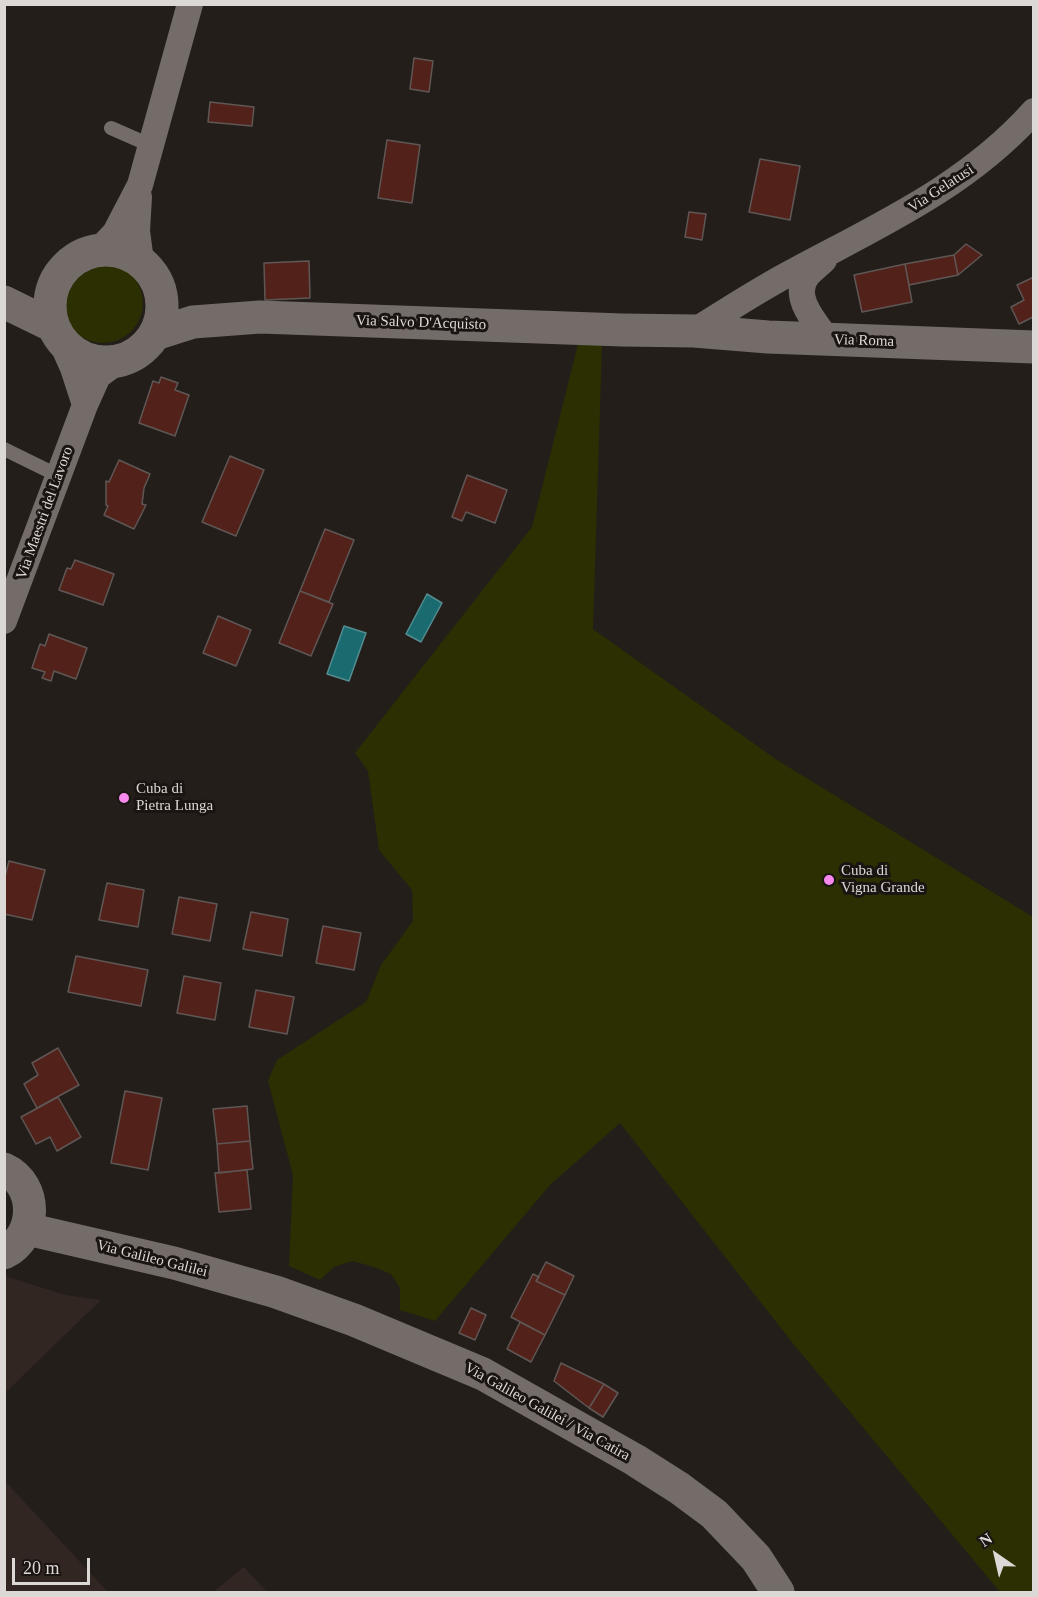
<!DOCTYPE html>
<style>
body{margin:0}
#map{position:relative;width:1038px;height:1597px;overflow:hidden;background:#241e1b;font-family:"Times New Roman",serif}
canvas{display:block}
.frame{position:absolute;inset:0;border:6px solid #dcd8d6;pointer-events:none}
.north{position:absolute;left:966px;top:1525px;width:60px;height:60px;-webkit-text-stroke:4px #1a1412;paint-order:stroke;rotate:326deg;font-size:16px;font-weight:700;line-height:24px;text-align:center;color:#dcd8d6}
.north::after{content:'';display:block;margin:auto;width:21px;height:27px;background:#dcd8d6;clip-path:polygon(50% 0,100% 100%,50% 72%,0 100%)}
.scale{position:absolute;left:12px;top:1558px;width:78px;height:27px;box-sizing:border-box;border:3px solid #dcd8d6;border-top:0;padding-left:8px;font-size:18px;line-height:21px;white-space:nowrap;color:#dcd8d6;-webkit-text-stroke:4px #1a1412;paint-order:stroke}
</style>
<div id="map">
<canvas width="1038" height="1597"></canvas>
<div class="frame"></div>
<div class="north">N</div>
<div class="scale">20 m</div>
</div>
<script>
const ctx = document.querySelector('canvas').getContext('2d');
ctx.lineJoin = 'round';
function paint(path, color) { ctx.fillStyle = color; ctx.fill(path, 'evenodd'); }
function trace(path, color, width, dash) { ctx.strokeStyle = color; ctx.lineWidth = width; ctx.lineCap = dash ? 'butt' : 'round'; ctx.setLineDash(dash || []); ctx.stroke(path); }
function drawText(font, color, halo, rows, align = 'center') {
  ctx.font = font + ' "Times New Roman",serif'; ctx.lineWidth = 6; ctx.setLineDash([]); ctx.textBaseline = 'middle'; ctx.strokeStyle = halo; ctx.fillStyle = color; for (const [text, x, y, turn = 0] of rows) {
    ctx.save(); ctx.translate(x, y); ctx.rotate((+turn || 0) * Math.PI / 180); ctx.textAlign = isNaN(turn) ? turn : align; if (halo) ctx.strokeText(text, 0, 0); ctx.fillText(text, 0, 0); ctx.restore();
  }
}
paint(new Path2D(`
 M5 1276 65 1295 101 1300 5 1393Z
 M5 1481 108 1592H5Z
 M244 1567 267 1592H213Z`), '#312621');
paint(new Path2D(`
 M63 303a40 40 0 1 1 80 0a40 40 0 1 1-80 0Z
 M578 344 602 345 593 629 777 760 1033 917V1592H1000L795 1346 620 1123 550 1185 435 1321 400 1310V1288L391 1274 371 1266 352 1261 334 1267 320 1280 289 1266 293 1175 268 1081 277 1060 366 1002 381 965 413 921 412 890 379 850 368 771 355 753 532 527Z`), '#2b2f02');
const water = new Path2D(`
 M427 594 442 603 421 642 406 634Z
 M344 626 366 633 349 681 327 674Z`);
paint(water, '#1a6b70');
trace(water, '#548c8f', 1.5);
const building = new Path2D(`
 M414 58 433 61 429 92 410 89Z
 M210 102 254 107 252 126 208 122Z
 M387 140 420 145 412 203 378 198Z
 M760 159 800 166 790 220 749 212Z
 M689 212 706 214 702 240 685 237Z
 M966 244 982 255 958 275 954 255Z
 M954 255 958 275 909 285 905 264Z
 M309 261 310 298 265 300 264 263Z
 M905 264 912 302 862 312 854 275Z
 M1034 277V319L1033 317 1019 324 1011 307 1024 300 1017 285Z
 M161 377 178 383 175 390 189 395 175 436 139 423 153 381 159 383Z
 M230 456 264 470 236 536 202 522Z
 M119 460 150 474 144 488 142 504 146 505 134 529 104 515 108 506 106 505V481L109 482Z
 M467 475 507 490 495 523 466 512 462 521 452 517Z
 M325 529 354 540 329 602 300 591Z
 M75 560 114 574 103 605 59 590 67 568 71 569Z
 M300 591 333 604 311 656 279 643Z
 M218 616 251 630 236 666 203 653Z
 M49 634 87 648 76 679 54 671 51 681 42 678 45 672 32 668 40 644 45 646Z
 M9 861 45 870 32 920 4 914V880Z
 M107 883 144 890 138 927 99 920Z
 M179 897 217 904 210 941 172 934Z
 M251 912 288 919 282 956 243 949Z
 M323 926 361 933 354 970 316 963Z
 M76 956 148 970 141 1006 68 992Z
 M184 976 221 983 215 1020 177 1013Z
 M256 990 294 997 287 1034 249 1027Z
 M58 1048 79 1085 37 1108 24 1084 38 1075 32 1063Z
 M125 1091 162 1098 148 1170 111 1163Z
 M58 1097 81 1137 57 1151 50 1137 36 1144 21 1117Z
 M247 1106 250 1141 217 1144 213 1109Z
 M250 1141 253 1169 219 1173 217 1144Z
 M247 1170 251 1209 219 1212 215 1173Z
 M546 1262 574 1276 565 1295 536 1281Z
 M533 1274 539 1277 536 1281 565 1295 545 1335 511 1317Z
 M471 1308 486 1315 475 1340 459 1333Z
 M520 1322 545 1335 531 1362 507 1349Z
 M561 1363 604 1384 589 1408 554 1381Z
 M604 1384 618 1393 603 1417 589 1408Z`);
paint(building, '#52221a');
trace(building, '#5f5755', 1.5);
trace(new Path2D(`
 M111 128 152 146
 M4 449 59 476`), '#746c69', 14);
trace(new Path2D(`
 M139 197 137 231 141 262
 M99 250 115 233 140 185 190 4
 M824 260C819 265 812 270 807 276 791 297 816 323 827 339
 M694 331C728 310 761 288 796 270 882 224 968 185 1034 111
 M61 341 73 368 85 405
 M4 621 85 405 98 376 117 362`), '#746c69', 26);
trace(new Path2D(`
 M50 306a56 56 0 1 1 112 0a56 56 0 1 1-112 0Z
 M4 302 53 326
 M155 334 193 322 260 317 622 330 694 331 768 337 1034 347
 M4 1169C39 1185 37 1237 4 1253
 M27 1229 174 1263 276 1292 354 1320 483 1374 635 1460 679 1488 714 1514 756 1558 778 1592`), '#746c69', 33);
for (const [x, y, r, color] of [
 [124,798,6,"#f788ec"],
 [829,880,6,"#f788ec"]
]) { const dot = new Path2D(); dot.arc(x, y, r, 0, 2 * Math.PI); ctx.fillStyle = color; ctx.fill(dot); trace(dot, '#1a1412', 2); }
drawText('15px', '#dcd8d6', '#1a1412', [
 ["Via Gelatusi",941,189,-33],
 ["Via Salvo D'Acquisto",421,323,2],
 ["Via Roma",864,341,2],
 ["Via Maestri del Lavoro",45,513,-70],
 ["Via Galileo Galilei",152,1259,14],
 ["Via Galileo Galilei / Via Catira",547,1412,29]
]);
drawText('15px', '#dcd8d6', '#1a1412', [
 ["Cuba di",136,789],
 ["Pietra Lunga",136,806],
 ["Cuba di",841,871],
 ["Vigna Grande",841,888]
], 'left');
</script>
